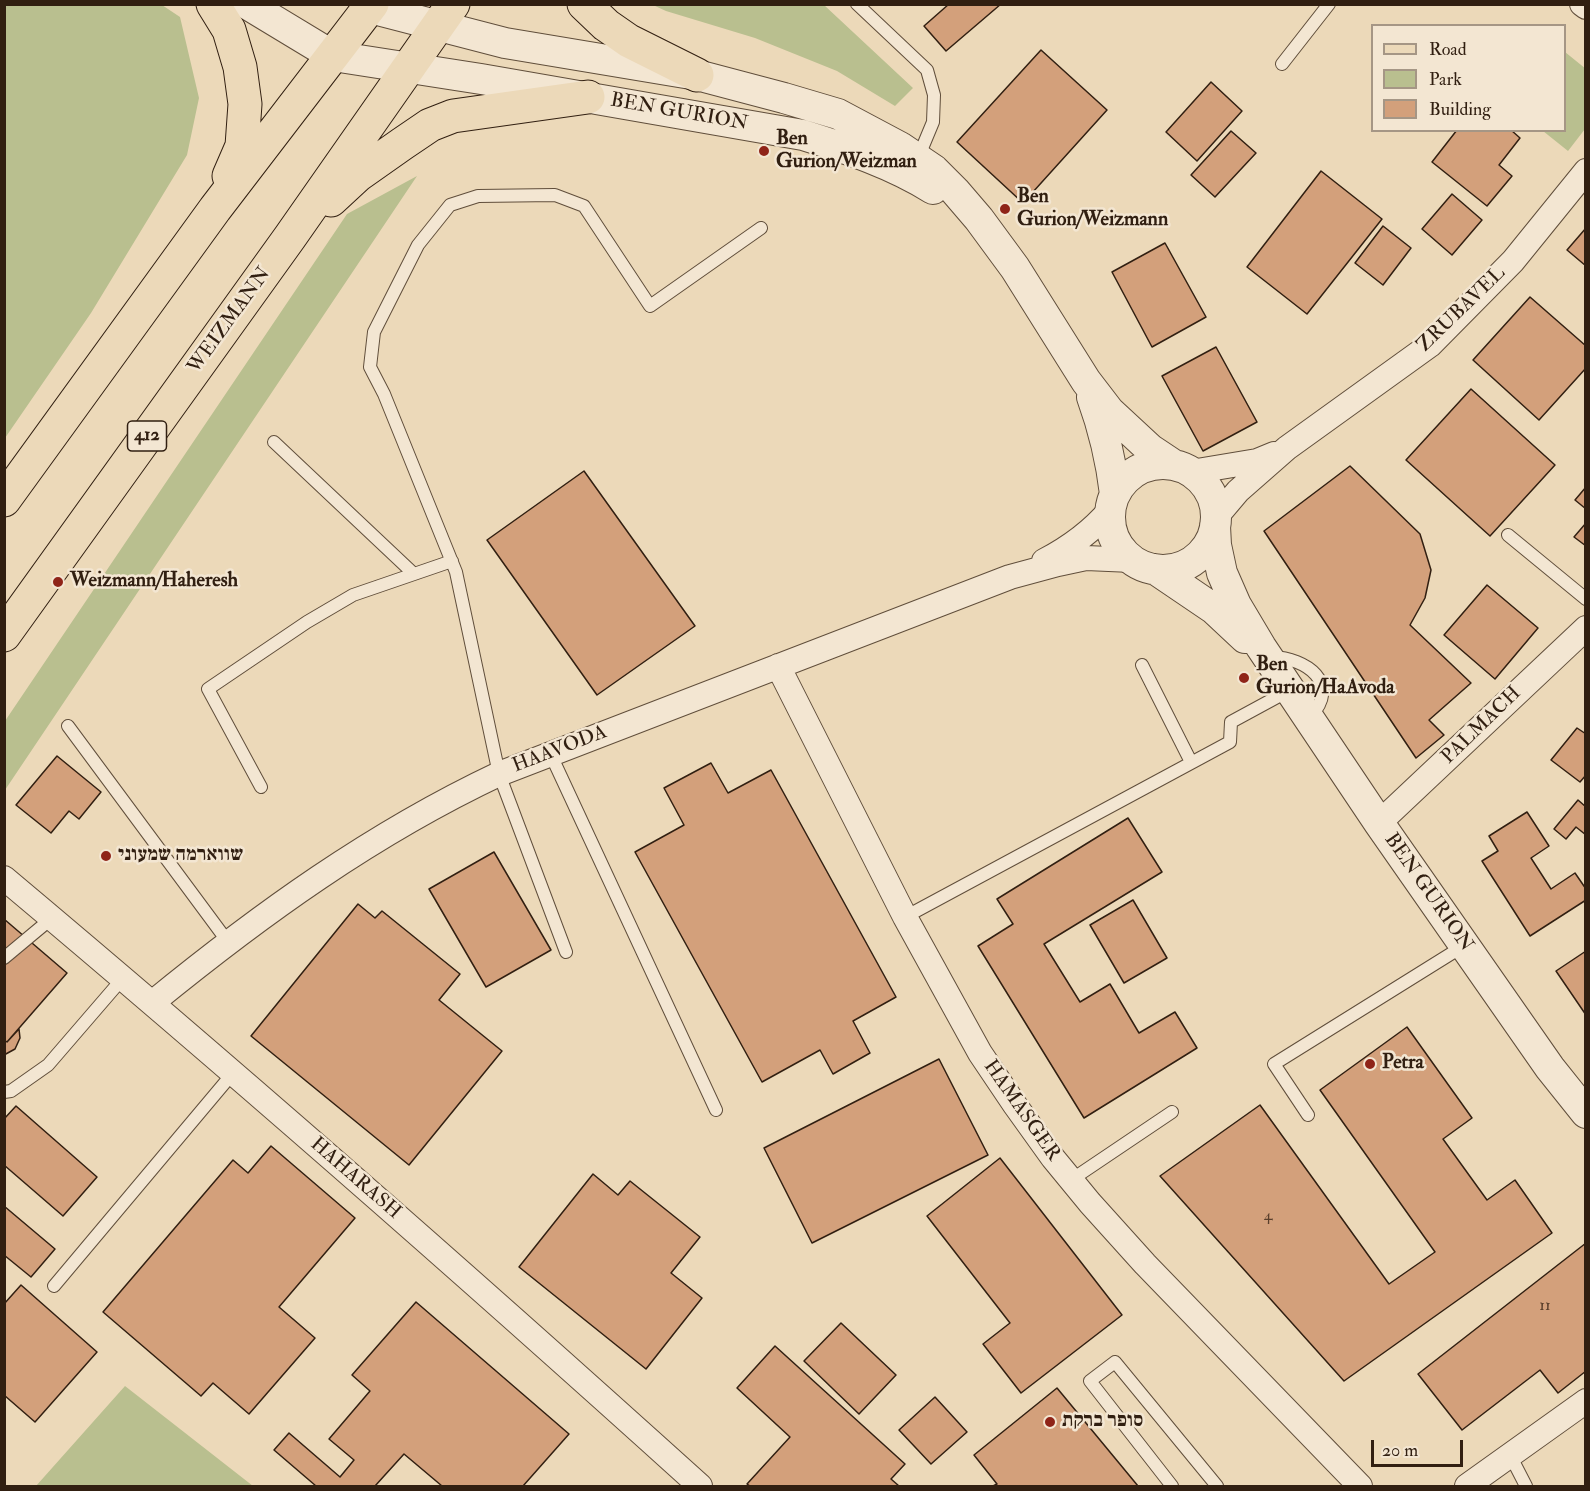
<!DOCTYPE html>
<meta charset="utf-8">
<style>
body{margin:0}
#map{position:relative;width:1590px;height:1491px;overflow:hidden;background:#ecd9b9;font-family:"IM FELL Double Pica",serif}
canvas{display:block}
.frame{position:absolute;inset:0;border:6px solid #311f11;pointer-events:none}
.legend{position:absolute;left:1371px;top:24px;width:195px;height:108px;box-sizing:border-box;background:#f3e6d2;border:2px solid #a59685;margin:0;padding:8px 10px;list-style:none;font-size:18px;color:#311f11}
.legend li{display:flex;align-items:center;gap:12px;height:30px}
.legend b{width:30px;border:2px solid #a59685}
.scale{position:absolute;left:1371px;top:1440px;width:92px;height:27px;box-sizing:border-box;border:3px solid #311f11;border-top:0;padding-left:8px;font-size:18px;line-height:21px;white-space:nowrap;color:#311f11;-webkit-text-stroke:4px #f3e6d2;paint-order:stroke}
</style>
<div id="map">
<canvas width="1590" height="1491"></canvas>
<div class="frame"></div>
<ul class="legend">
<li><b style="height:8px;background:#ecd9b9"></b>Road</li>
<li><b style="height:16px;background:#b9bf8f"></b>Park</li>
<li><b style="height:16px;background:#d3a07b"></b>Building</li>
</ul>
<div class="scale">20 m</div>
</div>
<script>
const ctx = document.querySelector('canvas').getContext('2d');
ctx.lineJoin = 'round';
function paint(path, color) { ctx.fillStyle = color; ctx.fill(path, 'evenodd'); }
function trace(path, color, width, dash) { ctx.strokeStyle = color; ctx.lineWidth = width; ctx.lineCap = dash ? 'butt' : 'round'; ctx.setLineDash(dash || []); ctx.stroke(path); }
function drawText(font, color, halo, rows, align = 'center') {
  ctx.font = font + ' "IM FELL Double Pica","Frank Ruhl Libre",serif'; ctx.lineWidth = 5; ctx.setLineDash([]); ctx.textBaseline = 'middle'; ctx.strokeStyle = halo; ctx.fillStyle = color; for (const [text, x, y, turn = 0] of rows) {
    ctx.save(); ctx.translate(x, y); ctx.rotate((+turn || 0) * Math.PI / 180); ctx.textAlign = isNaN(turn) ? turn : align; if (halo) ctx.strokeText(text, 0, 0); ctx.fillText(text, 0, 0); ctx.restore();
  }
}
paint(new Path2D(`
 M5 4 162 5 180 17 199 98 187 155 91 313 5 438Z
 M653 5H824L913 88 895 106 837 71 755 38 666 11Z
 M1565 52 1586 69 1585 129 1568 151 1543 131 1564 130Z
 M417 176 5 790V721L347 214Z
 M125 1386 253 1486H36Z`), '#b9bf8f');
const building = new Path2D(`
 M949 4H1001L946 51 924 26Z
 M1041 50 1107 110 1023 203 957 142Z
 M1211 82 1242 111 1197 161 1166 132Z
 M1457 130H1511L1520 138 1499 165 1512 176 1487 206 1432 162Z
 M1231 131 1256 153 1215 197 1191 175Z
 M1321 171 1382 219 1307 314 1247 267Z
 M1452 194 1482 220 1452 255 1422 229Z
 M1383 226 1411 248 1383 285 1355 263Z
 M1586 228V266L1567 250Z
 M1165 243 1206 317 1152 347 1112 272Z
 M1530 297 1586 346V368L1539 420 1473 360Z
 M1216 347 1257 422 1203 451 1162 376Z
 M1471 389 1555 465 1490 536 1406 460Z
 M1350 466 1420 534 1431 570 1425 598 1410 625 1471 683 1429 720 1444 735 1416 758 1264 531Z
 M584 471 695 626 597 695 487 540Z
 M1586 487V509L1575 500Z
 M1586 523V546L1574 537Z
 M1487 585 1538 628 1495 679 1444 635Z
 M1577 728 1586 734V775L1580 782 1551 760Z
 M57 756 101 792 79 819 69 811 51 833 16 805Z
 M711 763 728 793 771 770 896 997 853 1021 870 1053 833 1074 820 1050 762 1082 635 852 684 825 664 788Z
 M1578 800 1586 807V835L1576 827 1566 839 1554 829Z
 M1527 812 1549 846 1531 858 1551 889 1575 873 1586 889V900L1530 936 1482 861 1498 851 1489 836Z
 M1128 818 1162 872 1044 944 1080 1002 1110 984 1139 1033 1175 1012 1197 1048 1084 1118 978 946 1013 924 997 899Z
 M494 852 551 950 486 987 429 889Z
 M1133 900 1167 958 1124 983 1090 925Z
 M358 904 375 918 382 911 460 974 439 1000 502 1051 409 1165 251 1036Z
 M4 919 67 973 7 1042 4 1040Z
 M1586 951V1015L1556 971Z
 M1407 1027 1472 1118 1443 1139 1487 1200 1515 1180 1552 1233 1344 1381 1160 1176 1260 1105 1389 1284 1435 1252 1320 1090Z
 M19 1029 20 1038 15 1049 4 1055V1040L7 1042Z
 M939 1059 988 1155 812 1243 764 1148Z
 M16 1106 97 1177 63 1216 4 1165V1119Z
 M271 1146 355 1218 279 1307 315 1338 249 1414 213 1383 201 1396 103 1312 233 1160 248 1173Z
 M1000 1158 1122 1315 1021 1393 983 1344 1010 1323 927 1216Z
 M593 1174 618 1195 630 1181 700 1237 671 1273 702 1298 646 1369 519 1267Z
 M4 1206 55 1249 31 1277 4 1255Z
 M1586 1243V1371L1558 1393 1540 1370 1462 1430 1418 1374Z
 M21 1285 97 1352 35 1422 4 1395V1304Z
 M416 1302 569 1434 523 1486H442L404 1454 375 1486H316L274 1450 289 1433 340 1477 354 1460 329 1439 370 1391 352 1375Z
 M841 1323 896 1375 859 1414 804 1361Z
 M775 1346 905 1464 891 1479 899 1486H750L747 1484 790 1437 737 1388Z
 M1057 1388 1138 1486H993L997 1484 974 1455Z
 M935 1397 967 1432 931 1464 899 1430Z`);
paint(building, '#d3a07b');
trace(building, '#311f11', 1.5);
const service = new Path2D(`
 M857 4 927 70 934 95 933 122 918 158
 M1282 64 1329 4
 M274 442 414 574
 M1508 535 1586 599
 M1272 657C1306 658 1342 683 1310 717
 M1142 665 1191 762
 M68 726 228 942
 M550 753 716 1110
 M261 787 208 689 307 622 353 595 452 561
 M905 917 1230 742 1231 722 1290 690
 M566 952 499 774 456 572 384 394 370 367 374 332 418 245 450 205 478 196 555 195 584 206 650 306 761 228
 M4 958 52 918
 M4 1092 11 1091 48 1065 123 978
 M1308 1115 1274 1064 1465 945
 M1071 1180 1172 1112
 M54 1286 233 1073
 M1510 1455 1526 1486
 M1172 1486 1090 1381 1115 1362 1217 1486`);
const minor = new Path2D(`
 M1582 4 1586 7
 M1191 472 1257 461 1274 454
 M1216 517 1238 491 1287 448 1430 345 1513 261 1586 171
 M1044 561C1069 548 1092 531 1110 510
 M778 666 905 917 980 1053 1015 1105 1053 1158 1090 1203 1145 1264 1360 1486
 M1379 823 1586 628
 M4 878C240 1076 472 1280 700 1486
 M152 1003C261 914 372 834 499 774L1010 577 1058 564 1086 558 1132 560
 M1467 1486 1586 1401`);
const tertiary = new Path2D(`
 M247 4 333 56 481 79 803 135C848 149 893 164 933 189
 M365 4 370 8 505 43 697 75 784 98 838 114 900 147 934 170 955 191 979 219 1015 268 1086 381 1109 411 1150 449 1174 465
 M1092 397C1104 430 1111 460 1115 494
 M1110 517a53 53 0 1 1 106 0a53 53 0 1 1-106 0Z
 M1215 526 1216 545 1222 573 1236 605 1261 647 1379 823 1550 1068 1586 1113
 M1155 569 1214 609 1245 638`);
const primary = new Path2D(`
 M213 4 229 30 240 67 245 104 242 146 229 176
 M584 4 606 25 629 41 697 75
 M331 200 358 175 402 144 430 125 453 116 588 97
 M4 500 215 209 372 4
 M4 635 290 237 453 4`);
trace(service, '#604e3b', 14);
trace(minor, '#604e3b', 26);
trace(tertiary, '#604e3b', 32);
trace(primary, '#311f11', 35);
trace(service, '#f3e6d2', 12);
trace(minor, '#f3e6d2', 24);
trace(tertiary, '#f3e6d2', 30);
trace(primary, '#ecd9b9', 33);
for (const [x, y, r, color] of [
 [764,151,6,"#8f2418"],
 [1005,209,6,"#8f2418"],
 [58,582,6,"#8f2418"],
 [1244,678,6,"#8f2418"],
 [106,856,6,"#8f2418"],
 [1370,1064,6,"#8f2418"],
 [1050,1422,6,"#8f2418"]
]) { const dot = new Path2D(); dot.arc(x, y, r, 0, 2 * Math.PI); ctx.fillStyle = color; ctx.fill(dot); trace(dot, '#f3e6d2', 2); }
drawText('16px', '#5a3f2c', null, [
 ["4",1268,1217],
 ["11",1545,1307]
]);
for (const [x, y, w] of [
 [147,436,39]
]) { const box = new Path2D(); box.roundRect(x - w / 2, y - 15, w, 30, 4.5); ctx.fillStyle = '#f3e6d2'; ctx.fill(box); trace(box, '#311f11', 1.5); }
drawText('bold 18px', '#311f11', null, [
 ["412",147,436]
]);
drawText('20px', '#311f11', '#f3e6d2', [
 ["BEN GURION",679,113,10],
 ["ZRUBAVEL",1462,310,-44],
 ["WEIZMANN",230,321,-54],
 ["PALMACH",1482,726,-44],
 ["HAAVODA",560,750,-21],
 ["BEN GURION",1428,893,55],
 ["HAMASGER",1021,1111,55],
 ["HAHARASH",355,1179,41]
]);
drawText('bold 20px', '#311f11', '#f3e6d2', [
 ["Ben",776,140],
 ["Gurion/Weizman",776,163],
 ["Ben",1017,198],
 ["Gurion/Weizmann",1017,221],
 ["Weizmann/Haheresh",70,582],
 ["Ben",1256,666],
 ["Gurion/HaAvoda",1256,689],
 ["שווארמה שמעוני",118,856],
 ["Petra",1382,1064],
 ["סופר ברקת",1062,1422]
], 'left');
</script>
